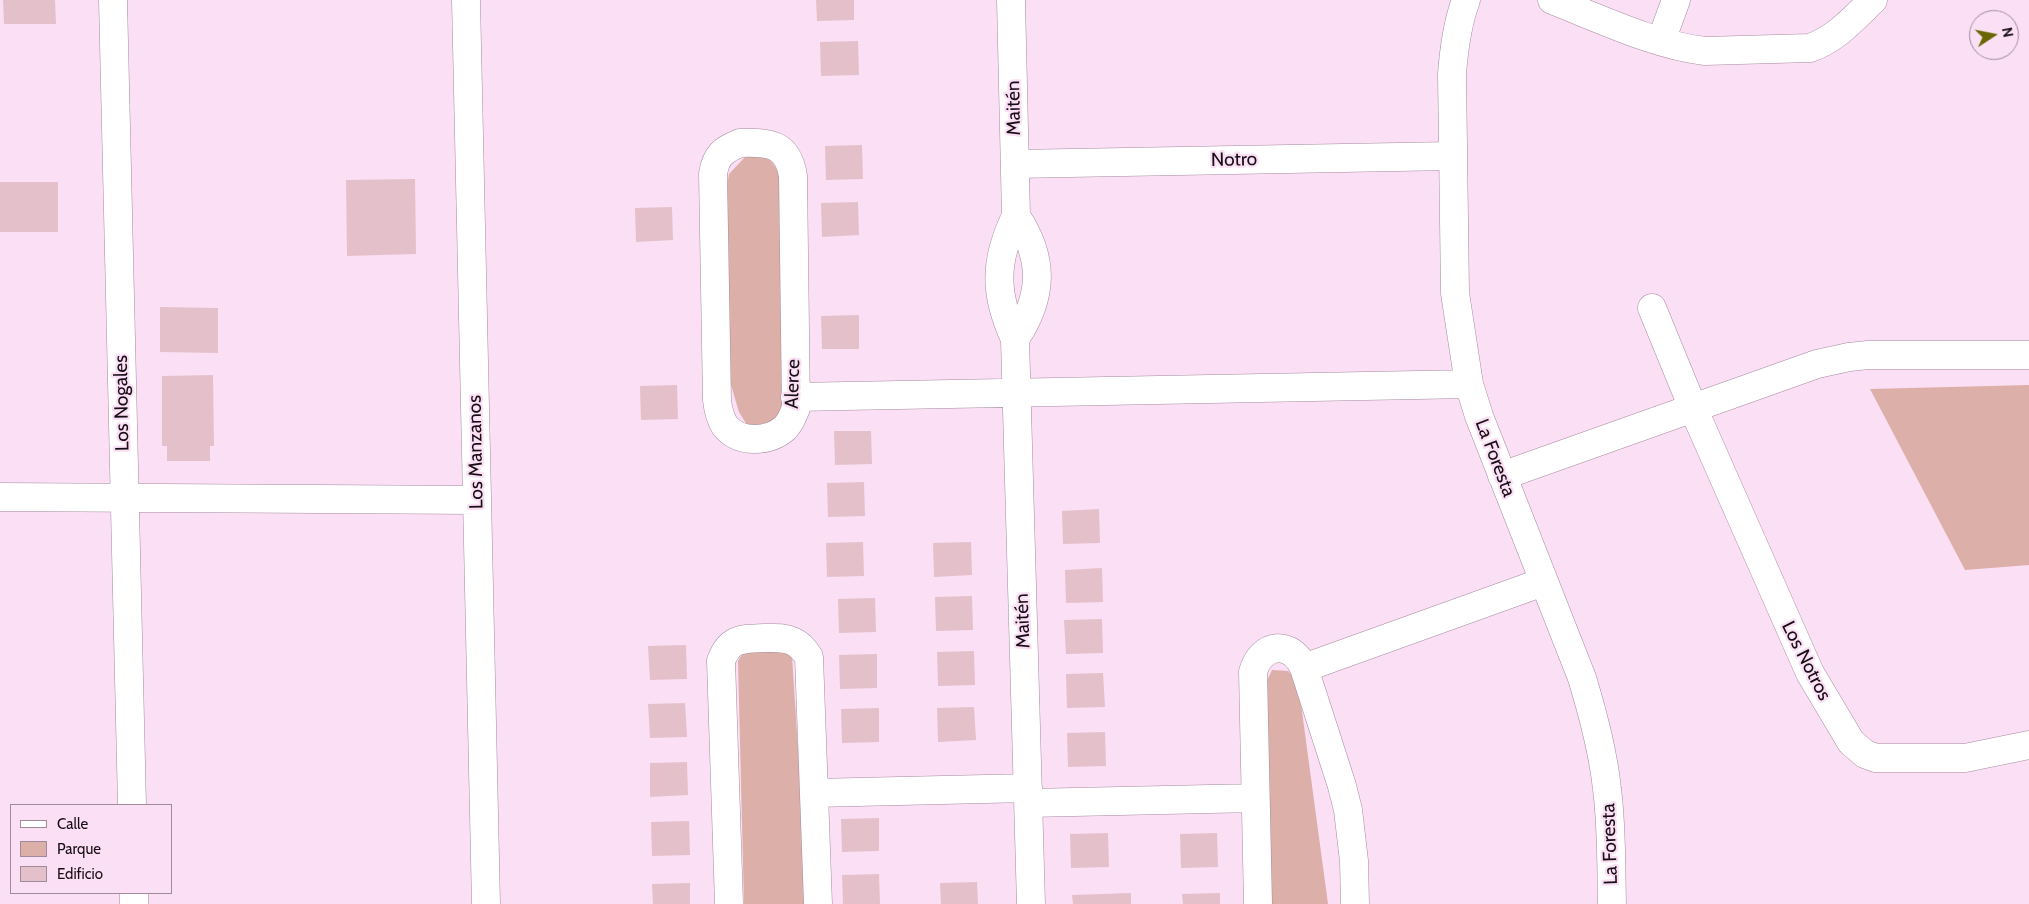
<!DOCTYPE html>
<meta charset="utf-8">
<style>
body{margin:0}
#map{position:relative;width:2029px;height:904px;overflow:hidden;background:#fbdff5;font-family:Cabin,sans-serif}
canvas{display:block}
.legend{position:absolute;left:10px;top:804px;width:162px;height:90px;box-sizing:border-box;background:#fbdff5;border:1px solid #a08b9b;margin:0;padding:6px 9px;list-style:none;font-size:15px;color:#170e15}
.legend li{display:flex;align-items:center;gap:10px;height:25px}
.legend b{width:25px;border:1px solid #a08b9b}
.north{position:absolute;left:1969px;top:10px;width:50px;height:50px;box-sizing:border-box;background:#fbdff5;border:1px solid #a08b9b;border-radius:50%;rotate:79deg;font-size:14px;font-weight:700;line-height:20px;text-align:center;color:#170e15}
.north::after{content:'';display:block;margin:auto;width:18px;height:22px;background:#6a6700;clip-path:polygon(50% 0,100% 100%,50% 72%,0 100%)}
</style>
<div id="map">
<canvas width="2029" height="904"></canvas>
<ul class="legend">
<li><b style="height:6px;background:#fff"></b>Calle</li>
<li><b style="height:14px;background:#ddafa9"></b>Parque</li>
<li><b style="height:14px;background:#e4c0ca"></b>Edificio</li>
</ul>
<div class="north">N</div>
</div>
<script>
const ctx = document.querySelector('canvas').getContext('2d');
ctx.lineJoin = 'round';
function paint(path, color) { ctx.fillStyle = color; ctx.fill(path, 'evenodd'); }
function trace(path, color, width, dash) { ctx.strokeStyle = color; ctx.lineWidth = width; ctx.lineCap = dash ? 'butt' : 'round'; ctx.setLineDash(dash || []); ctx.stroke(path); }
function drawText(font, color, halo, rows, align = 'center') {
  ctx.font = font + ' Cabin,sans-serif'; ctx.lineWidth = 4.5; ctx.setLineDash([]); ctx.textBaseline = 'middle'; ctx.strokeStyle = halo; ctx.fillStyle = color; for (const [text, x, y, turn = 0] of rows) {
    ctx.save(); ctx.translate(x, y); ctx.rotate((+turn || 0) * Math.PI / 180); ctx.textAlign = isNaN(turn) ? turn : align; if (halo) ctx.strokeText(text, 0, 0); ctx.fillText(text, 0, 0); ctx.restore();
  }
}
paint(new Path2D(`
 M746 156 768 157 779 172 783 418 765 425H747L739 412 729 378 726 192 729 174Z
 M2029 385V565L1965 570 1870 389Z
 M785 644 792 656 807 889 805 904H744L738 661 745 650Z
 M1272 670 1288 671 1298 682 1328 904H1269L1266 683Z`), '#ddafa9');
paint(new Path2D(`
 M3 0H55L56 24H4Z
 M816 0H854V20L817 21Z
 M858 41 859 75 821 76 820 42Z
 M862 145 863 179 826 180 825 146Z
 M415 179 416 254 347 256 346 180Z
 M0 182H58V232H0Z
 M858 202 859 235 822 237 821 203Z
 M672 207 673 240 636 242 635 208Z
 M160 307 218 308V353L160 352Z
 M859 315V349H822L821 316Z
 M213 375 214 446H210V461H167V446H162V376Z
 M677 385 678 419 641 420 640 386Z
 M834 431H871L872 464 835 465Z
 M864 482 865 516 828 517 827 483Z
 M1099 509 1100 543 1063 544 1062 511Z
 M863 542 864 576 827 577 826 543Z
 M971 542 972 575 934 577 933 543Z
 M1102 568 1103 602 1066 603 1065 570Z
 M972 596 973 630 936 631 935 597Z
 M875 598 876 632 839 633 838 599Z
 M1102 619 1103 653 1066 654 1064 620Z
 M686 645 687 679 650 680 648 646Z
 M974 651 975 685 938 686 937 652Z
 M877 654V688L840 689 839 655Z
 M1103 673 1105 707 1067 708 1066 674Z
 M685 703 687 737 650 738 648 704Z
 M974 707 976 740 938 742 937 708Z
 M879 708V742L842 743 841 709Z
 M1105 732 1106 766 1068 767 1067 733Z
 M687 762 688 795 650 797V763Z
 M879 818V851L842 852 841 819Z
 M689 821 690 855 652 856 651 822Z
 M1108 833 1109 867 1071 868 1070 834Z
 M1217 833 1218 867 1181 868 1180 834Z
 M879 874 880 904H843L842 875Z
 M977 882 978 904H941L940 883Z
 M690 883V904H653L652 884Z
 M1131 893V904H1073L1072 895Z
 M1220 893V904H1183L1182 894Z`), '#e4c0ca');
const street = new Path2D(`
 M113 0 132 805
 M466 0 486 904
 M1011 0 1016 216C994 261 994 294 1015 339L1031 904
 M1466 0C1457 24 1454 48 1452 74L1455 293 1469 384 1479 416 1582 678C1593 714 1603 751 1607 789 1612 827 1611 866 1612 904
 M1552 0C1598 18 1657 46 1705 51L1810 48C1836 39 1853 19 1873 0
 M1661 41 1676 0
 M740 143C769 142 788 143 793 176L796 408C793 415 791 422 785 428 769 442 740 444 725 426 720 418 718 409 717 400L713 174C716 155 723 150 740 143Z
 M1015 164 1452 156
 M1652 308 1693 408 1810 673 1851 742 1865 754 1876 758H1965L2029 745
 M1015 339C1043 297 1045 259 1016 216
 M795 397 1469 384
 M1502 476 1817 364 1849 357 1868 355H2029
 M0 497 477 500
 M1304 668 1543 582
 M814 793 1028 788
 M1029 803 1255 798
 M134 893V904
 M729 904 721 661C730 637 743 639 765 638 774 638 784 637 792 641 800 644 804 650 809 657L818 904
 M1258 904 1253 672C1261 643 1291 639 1304 668L1342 786 1348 810 1354 861 1355 904`);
trace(street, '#a48b9f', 29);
trace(street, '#fff', 28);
drawText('19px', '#170e15', '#fbdff5', [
 ["Maitén",1014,108,-91],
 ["Notro",1234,160,-1],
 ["Alerce",793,384,-88],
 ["Los Nogales",122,403,-91],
 ["Los Manzanos",476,452,-91],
 ["La Foresta",1495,458,69],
 ["Maitén",1023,621,-92],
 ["Los Notros",1806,661,63],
 ["La Foresta",1610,844,-92]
]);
</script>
